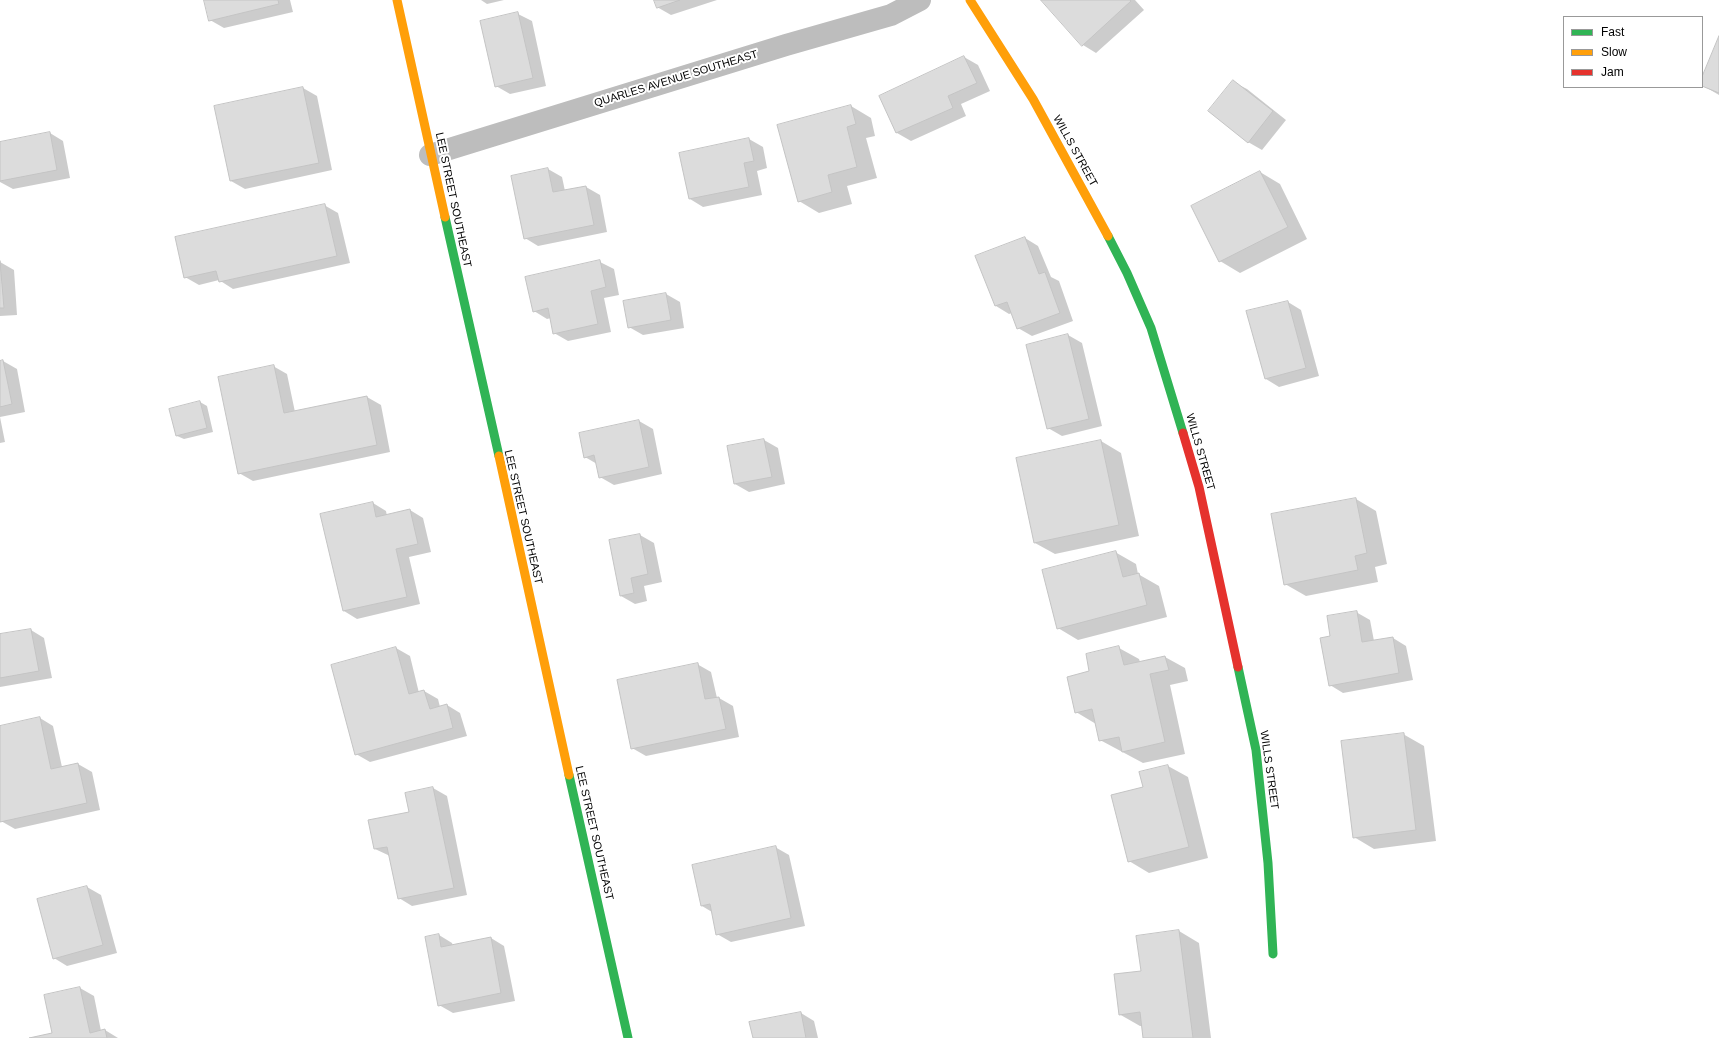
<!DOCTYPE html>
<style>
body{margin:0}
#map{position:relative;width:1719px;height:1038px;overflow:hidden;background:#fff;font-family:Arial,sans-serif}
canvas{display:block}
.legend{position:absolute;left:1563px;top:16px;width:140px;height:72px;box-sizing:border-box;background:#fff;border:1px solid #999;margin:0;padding:5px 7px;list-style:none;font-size:12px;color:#000}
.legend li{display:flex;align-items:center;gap:8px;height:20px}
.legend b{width:20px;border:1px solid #999}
</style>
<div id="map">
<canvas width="1719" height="1038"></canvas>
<ul class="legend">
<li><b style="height:5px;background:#30b455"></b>Fast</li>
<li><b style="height:5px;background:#ff9f0a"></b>Slow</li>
<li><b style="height:5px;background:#e5322d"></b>Jam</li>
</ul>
</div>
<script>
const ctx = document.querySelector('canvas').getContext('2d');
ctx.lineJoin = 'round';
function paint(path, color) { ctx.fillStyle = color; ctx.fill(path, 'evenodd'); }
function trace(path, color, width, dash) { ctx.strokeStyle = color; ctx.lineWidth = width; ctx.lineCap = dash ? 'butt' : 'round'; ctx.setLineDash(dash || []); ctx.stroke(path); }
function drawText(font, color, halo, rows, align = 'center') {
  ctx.font = font + ' Arial,sans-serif'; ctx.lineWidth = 4; ctx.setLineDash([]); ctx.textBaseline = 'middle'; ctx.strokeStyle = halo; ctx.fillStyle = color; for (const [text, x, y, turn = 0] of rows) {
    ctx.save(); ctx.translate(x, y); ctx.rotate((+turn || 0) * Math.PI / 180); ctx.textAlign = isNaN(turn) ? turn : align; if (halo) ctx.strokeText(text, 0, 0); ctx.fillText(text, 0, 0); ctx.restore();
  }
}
paint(new Path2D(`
 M205 0H290L293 12 224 28 210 20Z
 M481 0H504L487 4Z
 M655 0H717L671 15 657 7Z
 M1042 0H1135L1144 10 1096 53 1083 45Z
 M518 14 532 21 546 86 510 94 496 86Z
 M1719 39V95L1702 85V79Z
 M964 57 978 65 990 91 961 104 966 116 911 141 897 133 880 96Z
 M1233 82 1247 89 1286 120 1262 150 1248 142Z
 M303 88 317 96 332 170 245 189 231 181Z
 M851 106 871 118 875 136 866 138 877 178 847 186 852 204 819 213 799 201Z
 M50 133 63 141 70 178 13 189 0 182V143Z
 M749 139 763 147 767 168 757 171 762 195 703 207 690 199Z
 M548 169 562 177 565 191 586 187 600 195 607 232 538 246 525 238Z
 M1260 172 1280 184 1307 239 1240 273 1220 261Z
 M324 205 338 213 350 263 233 289 219 280 199 285 185 277Z
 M1025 238 1038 246 1051 277 1059 281 1073 321 1032 336 1018 328 1012 313 1009 314 996 306Z
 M0 262 14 270 17 315 0 316Z
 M600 262 614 269 619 295 604 298 611 332 568 341 554 333 551 318 547 319 534 311Z
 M666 294 680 302 684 328 643 335 629 327Z
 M1288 302 1301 310 1319 376 1279 387 1266 379Z
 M1068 335 1082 343 1102 426 1062 436 1048 428Z
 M3 361 17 369 25 412 0 417V362Z
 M273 366 287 374 295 412 367 397 381 405 390 452 253 481 239 473Z
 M200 402 207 406 213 432 184 439 177 436 171 410Z
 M0 417 5 442 0 443Z
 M639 421 653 429 662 474 614 485 600 477 597 464 585 457Z
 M764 440 778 448 785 484 749 492 735 484Z
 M1101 441 1121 453 1139 536 1055 554 1035 543Z
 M1356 499 1376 511 1387 564 1375 567 1378 582 1306 596 1285 584Z
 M373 503 386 511 387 516 410 510 423 518 431 552 409 557 420 604 357 619 344 611Z
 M640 535 654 543 662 582 644 586 647 601 635 604 621 596Z
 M1115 552 1136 564 1138 574 1159 586 1167 617 1078 640 1058 628Z
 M1356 612 1370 620 1374 641 1393 638 1406 646 1413 680 1343 693 1330 685 1332 637Z
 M31 630 44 638 52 678 0 687V635Z
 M396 648 410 656 419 693 424 691 438 699 440 707 447 705 460 713 467 736 370 762 356 754Z
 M1119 648 1139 659 1140 662 1165 657 1185 668 1188 681 1170 685 1185 754 1143 763 1100 740 1096 724 1076 712 1091 672Z
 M697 664 711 672 717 698H719L733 706 739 737 646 756 632 748Z
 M40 718 53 726 62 767 78 764 92 772 100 810 15 829 1 821 0 817V727Z
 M1403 734 1424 746 1436 841 1374 849 1354 837Z
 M1168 766 1188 777 1208 858 1149 873 1129 861Z
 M433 788 447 796 467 895 412 906 399 898 390 856 375 849Z
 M775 847 789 855 805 926 731 942 717 934 712 912 702 906Z
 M87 887 101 895 117 953 67 966 54 958 38 900Z
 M1179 931 1199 943 1211 1038H1144L1143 1026H1140L1119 1014 1142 972 1137 937Z
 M439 935 452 943 453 946 491 938 504 946 515 1001 453 1013 439 1005Z
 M80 988 94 996 101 1031 105 1030 118 1038H34L53 1034Z
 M801 1013 814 1021 818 1038H754Z`), '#0003');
const building = new Path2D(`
 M204 0H278L279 4 209 21Z
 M654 0H680L657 8Z
 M1041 0H1130L1131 1 1082 46Z
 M518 12 533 78 495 87 480 21Z
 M1719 36V93L1702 86V77Z
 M964 56 977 83 948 96 953 108 896 133 879 96Z
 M1233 80 1273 111 1248 143 1208 111Z
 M303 87 319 163 230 181 214 106Z
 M851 105 856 124 847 127 857 167 828 175 832 192 798 202 777 125Z
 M50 132 57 170 0 181V142Z
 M749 138 754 161 744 163 749 187 689 199 679 153Z
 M548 168 553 192 586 186 594 225 524 239 511 176Z
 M1260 171 1288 227 1219 262 1191 206Z
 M325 204 337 256 219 282 216 271 184 278 175 237Z
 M1025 237 1039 274 1045 272 1060 313 1017 329 1007 302 995 306 975 256Z
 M600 260 606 287 591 291 598 324 553 334 548 308 533 312 525 277Z
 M0 261 4 308H0Z
 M666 293 671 320 628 328 623 301Z
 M1288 301 1306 368 1265 379 1246 311Z
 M1068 334 1089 419 1047 429 1026 345Z
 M3 360 12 404 0 407V361Z
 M274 365 284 413 367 396 377 445 238 474 218 377Z
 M200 401 207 428 176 436 169 409Z
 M639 420 649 467 599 478 594 455 584 458 579 433Z
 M764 439 772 477 734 484 727 446Z
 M1101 440 1119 525 1034 543 1016 458Z
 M1356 498 1367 553 1355 556 1358 570 1284 585 1271 514Z
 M373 502 376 517 410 509 418 544 396 549 407 597 343 611 320 514Z
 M640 534 648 574 631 578 634 593 620 596 609 540Z
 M1116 551 1123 577 1139 573 1147 605 1057 629 1042 570Z
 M1357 611 1362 642 1393 637 1399 673 1329 686 1320 638 1330 636 1327 616Z
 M31 629 39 671 0 678V634Z
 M1119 646 1124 665 1165 656 1169 670 1150 674 1165 742 1122 752 1119 737 1099 741 1092 709 1075 713 1067 677 1089 671 1086 654Z
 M396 647 409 694 424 690 430 709 447 704 453 728 355 755 331 665Z
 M698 663 705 699 719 697 726 729 631 749 617 680Z
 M40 717 51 769 78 763 87 803 0 822V726Z
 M1404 733 1416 830 1353 838 1341 741Z
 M1168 765 1189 847 1128 862 1111 795 1143 787 1139 772Z
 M433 787 454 888 398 899 387 847 374 849 368 820 409 812 405 793Z
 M776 846 791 918 716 935 710 904 701 906 692 865Z
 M87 886 103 945 53 959 37 899Z
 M1179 930 1193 1038H1143L1140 1012 1119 1015 1114 974 1141 971 1136 936Z
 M439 934 441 947 491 937 501 993 438 1006 425 937Z
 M80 987 90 1033 105 1029 107 1038H29L52 1033 44 995Z
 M801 1012 806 1038H753L749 1022Z`);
paint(building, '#dcdcdc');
trace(building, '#c4c4c4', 1);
trace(new Path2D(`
 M430 155 786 45 891 15 920 0`), '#bdbdbd', 22);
trace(new Path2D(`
 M445 217 499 456
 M1108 236 1127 273 1151 328 1183 433
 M1238 667 1256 750 1268 863 1273 954
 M569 775 628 1038`), '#30b455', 9);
trace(new Path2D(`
 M397 0 445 217
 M970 0 1033 99 1108 236
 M499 456 569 775`), '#ff9f0a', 9);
trace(new Path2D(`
 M1183 433 1199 487 1238 667`), '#e5322d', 9);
drawText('11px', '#000', '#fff', [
 ["QUARLES AVENUE SOUTHEAST",676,79,-17],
 ["WILLS STREET",1075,151,61],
 ["LEE STREET SOUTHEAST",453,200,78],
 ["WILLS STREET",1200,452,74],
 ["LEE STREET SOUTHEAST",523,517,77],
 ["WILLS STREET",1269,770,82],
 ["LEE STREET SOUTHEAST",594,833,77]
]);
</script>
